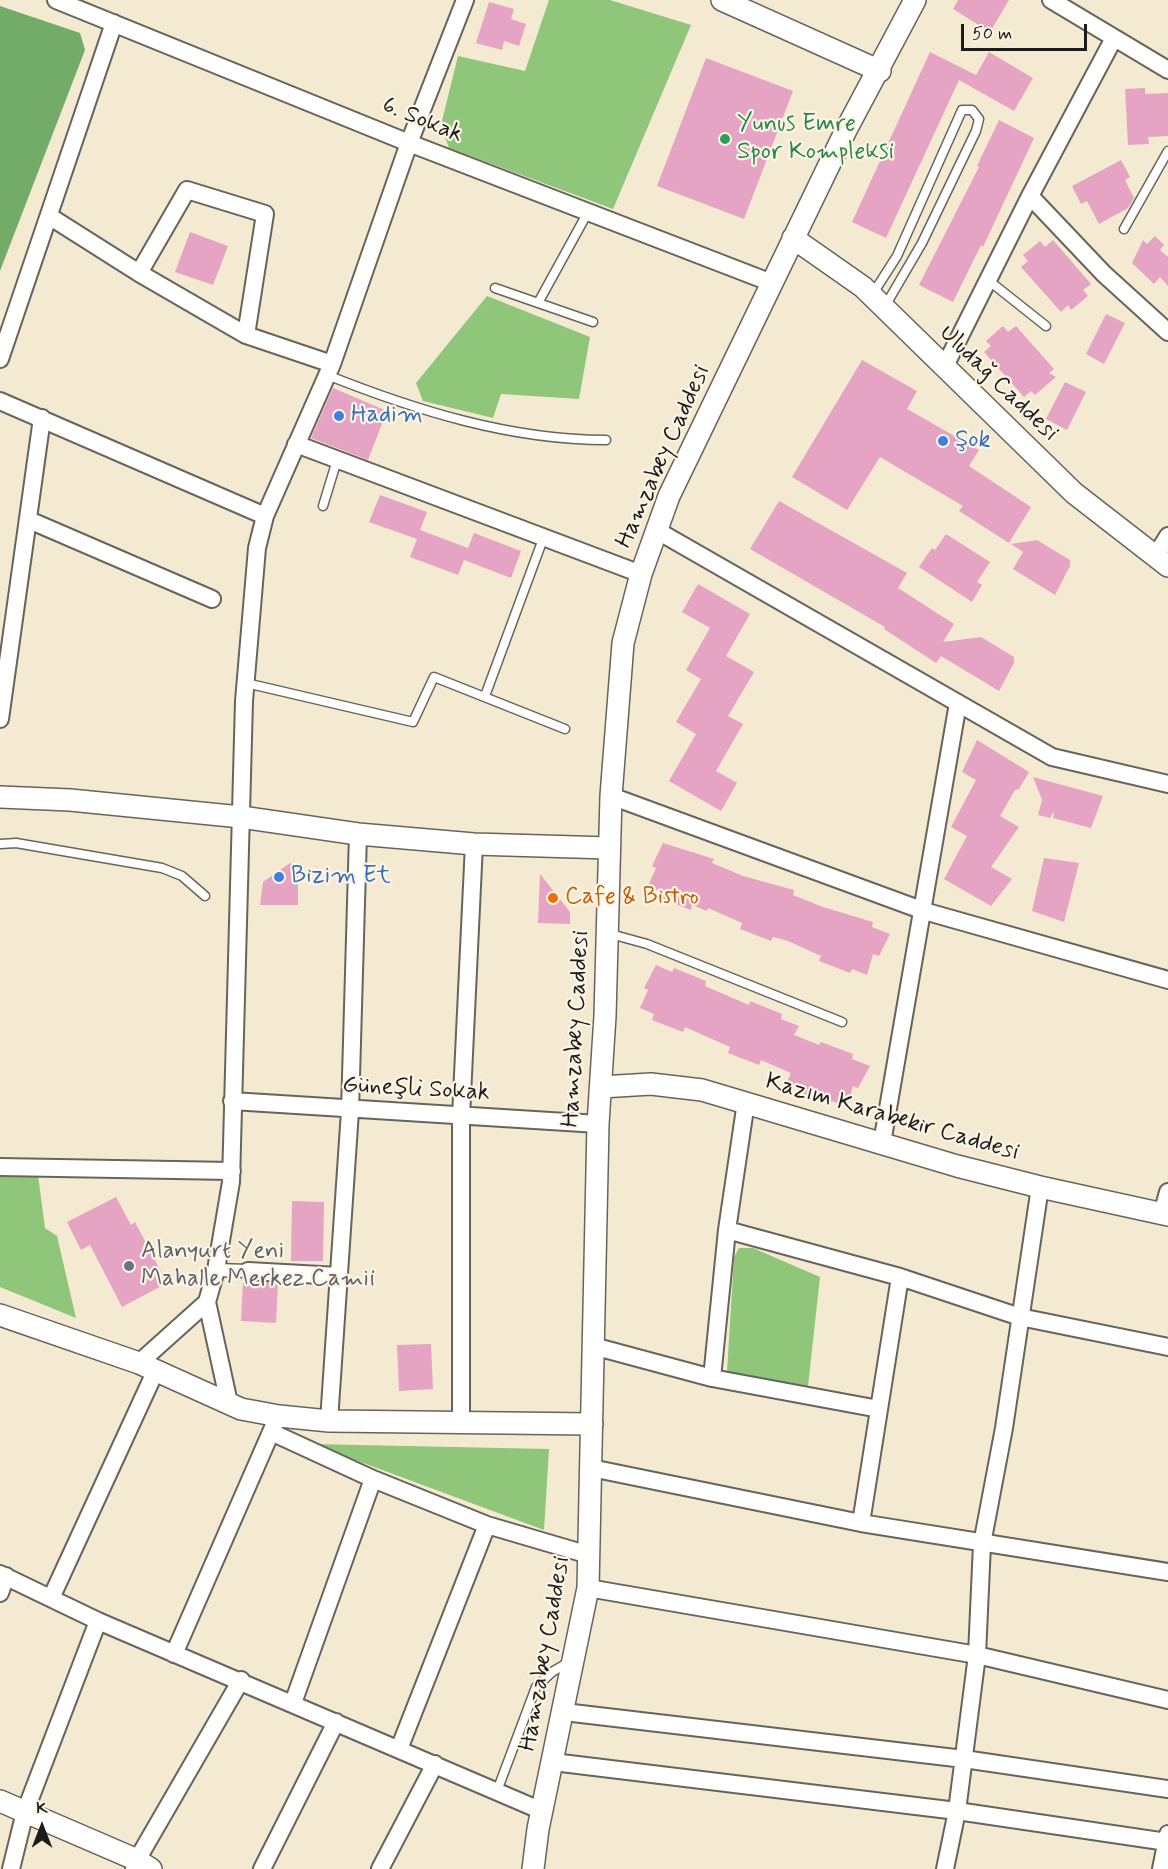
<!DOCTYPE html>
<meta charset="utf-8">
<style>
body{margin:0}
#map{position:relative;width:1168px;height:1869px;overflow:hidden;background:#f4ead1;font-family:Mynerve,sans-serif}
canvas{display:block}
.north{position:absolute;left:12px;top:1797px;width:60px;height:60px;-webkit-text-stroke:4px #fcf5e5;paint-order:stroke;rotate:0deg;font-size:16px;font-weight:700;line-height:24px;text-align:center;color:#1c1c1c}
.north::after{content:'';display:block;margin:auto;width:21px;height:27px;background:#1c1c1c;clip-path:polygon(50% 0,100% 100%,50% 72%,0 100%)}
.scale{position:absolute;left:961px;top:24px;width:126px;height:27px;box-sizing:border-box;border:3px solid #1c1c1c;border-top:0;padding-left:8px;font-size:18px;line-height:21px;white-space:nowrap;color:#1c1c1c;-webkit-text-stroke:4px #fcf5e5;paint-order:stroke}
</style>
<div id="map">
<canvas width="1168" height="1869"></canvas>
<div class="north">K</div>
<div class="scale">50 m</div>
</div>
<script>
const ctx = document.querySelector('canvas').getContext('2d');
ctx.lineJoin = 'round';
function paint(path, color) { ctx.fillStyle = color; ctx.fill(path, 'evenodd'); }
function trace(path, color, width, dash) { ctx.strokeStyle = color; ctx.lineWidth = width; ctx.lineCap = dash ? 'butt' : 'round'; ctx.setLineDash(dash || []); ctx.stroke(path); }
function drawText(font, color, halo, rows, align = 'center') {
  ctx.font = font + ' Mynerve,sans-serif'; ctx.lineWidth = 4.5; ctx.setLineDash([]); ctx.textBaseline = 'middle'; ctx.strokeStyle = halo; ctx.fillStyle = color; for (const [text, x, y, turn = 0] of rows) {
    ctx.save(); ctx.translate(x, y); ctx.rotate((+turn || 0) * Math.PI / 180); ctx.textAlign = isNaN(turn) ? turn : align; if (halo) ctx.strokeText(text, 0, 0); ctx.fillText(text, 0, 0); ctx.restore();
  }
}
paint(new Path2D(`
 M549 0H610L691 25 613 209 449 148 441 125 458 56 525 71Z
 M487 296 590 337 579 399 501 394 493 418 423 401 416 383Z
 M38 1175 45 1228 57 1236 76 1318 0 1287V1177Z
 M739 1248H753L820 1277 808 1386 727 1372 734 1257Z
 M312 1444 549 1449 544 1530Z`), '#8fc679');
paint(new Path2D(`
 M0 6 80 33 85 50 0 271Z`), '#73ab69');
paint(new Path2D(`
 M958 0H1009L990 32 953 9Z
 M489 2 514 9 511 19 526 24 519 46 504 41 502 50 476 43Z
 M930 52 976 75 989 52 1033 78 1014 111 959 80 886 238 852 222Z
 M706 58 793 91 744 219 657 186Z
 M1145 88V94L1168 93V136L1148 137 1149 144 1128 145 1125 89Z
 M999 120 1034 138 983 247 981 245 953 302 919 285 979 167 977 166Z
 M1121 160 1130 177 1125 180 1134 198 1128 208 1099 224 1087 201 1081 204 1072 186Z
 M190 232 228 246 213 285 175 272Z
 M1155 236 1164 245 1160 250 1168 257V286L1160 277 1154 284 1132 263 1143 240 1147 244Z
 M1053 240 1091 284 1083 290 1088 296 1071 310 1068 305 1061 312 1021 267 1028 261 1023 255 1040 241 1045 247Z
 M1106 314 1125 323 1104 364 1086 354Z
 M1003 326 1008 332 1016 326 1054 369 1049 373 1056 377 1035 395 1031 391 1024 397 984 352 991 346 986 341Z
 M862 360 917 391 907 409 979 450 969 466 1031 507 1009 543 959 511 963 506 880 457 847 510 792 477Z
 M1065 382 1086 392 1067 430 1046 419Z
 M333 388 387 411 368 460 311 438Z
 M380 495 427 512 420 530 468 548 474 533 521 551 511 578 464 560 458 575 410 557 417 539 369 522Z
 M779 501 907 573 898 588 954 624 943 642 981 637 1014 657V663L999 691 941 656 936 663 884 629 885 627 750 549Z
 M946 534 990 562 977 582 982 585 972 602 919 567 932 548 935 550Z
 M1037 540 1070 560V566L1055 595 1013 569 1023 552 1011 544Z
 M698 584 750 614 726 656 754 672 728 716 743 724 716 771 737 783 721 811 669 781 696 734 676 722 701 679 686 670 710 628 682 612Z
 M977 740 1029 772 1019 789 1015 790 1000 816 1019 827 991 867 1012 879 991 906 944 879 967 836 951 827 976 780 962 772Z
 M1033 777 1103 796 1091 828 1053 818 1054 811 1050 818 1038 815 1042 800Z
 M663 843 714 859 712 863 743 876 794 890 793 895 823 907 873 922 872 927 890 934 879 956 873 954 867 975 852 969 850 973 819 961 821 956 788 941 773 937 771 941 740 929 742 923 708 908 707 911 692 905 691 910 660 898 661 892 648 886 656 868 652 866Z
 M1044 858 1079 863 1064 922 1032 911Z
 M290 863 298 867V905H260L263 882Z
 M540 874 570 912V924L538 923Z
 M656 965 672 972 674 968 706 981 705 986 749 1005 750 1001 782 1014 781 1019 799 1026 794 1035 819 1045 821 1042 853 1054 852 1059 870 1066 858 1088 853 1086 847 1107 832 1101 830 1105 799 1093 801 1088 787 1082 791 1073 761 1060 759 1065 728 1053 730 1047 685 1027 683 1032 652 1020 654 1014 640 1008 648 990 644 988Z
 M116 1197 131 1225 135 1222 167 1283 122 1307 90 1245 81 1250 67 1222Z
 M292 1201 324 1202 323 1261H291Z
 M243 1280 278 1283 276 1323 241 1321Z
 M431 1344 433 1389 399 1391 397 1345Z`), '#e5a4c3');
const service = new Path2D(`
 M1124 229 1168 151
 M988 280 1046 326
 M495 288 593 322
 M872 295 897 256 962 110H972L979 119 976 131 922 243 884 308
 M538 303 588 212
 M327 375C415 410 510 440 606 440
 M323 506 337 460
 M246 683 413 722 434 677 565 729
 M485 696 543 539
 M0 844 16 843 162 868 182 876 205 896
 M607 933 647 944 842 1022
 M497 1791 536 1687 552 1672 569 1662`);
const pedestrian = new Path2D(`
 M216 1270 248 1271`);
const minor = new Path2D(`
 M56 0 409 143 772 283
 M1051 0 1168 70
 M1030 196 1104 274 1168 332
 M49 216 139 273 246 335 332 364
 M139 273 187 190 265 214 246 335
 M0 359 114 23
 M944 368 1030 196 1114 38
 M0 401 265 516
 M296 444 641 574
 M29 520 212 599
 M656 530 1052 757 1168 784
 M1155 557 1168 536
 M0 719 42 418
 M611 796 924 911 1168 980
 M232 1101 598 1124
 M882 1143 958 703
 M0 1167 232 1171
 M1162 1214 1168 1192
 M727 1230 900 1277 1020 1317 1168 1347
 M248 1271 339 1276
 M593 1346 712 1378 879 1409
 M139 1363 207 1302
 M712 1378 727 1230 746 1102
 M229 1403 207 1302 216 1270 231 1182 244 701 257 548 265 516 332 364 409 143 465 0
 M329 1421 350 1111 358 834
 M461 1422V1117L474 844
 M271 1432 373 1479 487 1525 589 1555
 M591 1468 861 1523 1168 1572
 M861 1523 900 1277
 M0 1574 98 1621 542 1811
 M588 1588 977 1655 1168 1700
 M0 1593 6 1576
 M52 1596 156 1370
 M174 1654 275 1423
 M293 1703 373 1479
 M564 1712 964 1759 1168 1789
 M399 1749 487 1525
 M553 1762 957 1811 1167 1842
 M11 1869 25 1812 98 1621
 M134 1869 137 1860 241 1680
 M262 1869 336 1722
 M380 1869 435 1764
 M945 1869 957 1811 977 1655 982 1544 1004 1428 1040 1187
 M1161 1869 1168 1834`);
const tertiary = new Path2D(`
 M722 0 880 71
 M793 238 863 287 1074 493 1168 566
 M0 797 70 800 241 817 358 834 474 844 609 848
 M601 1087 651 1084 702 1090 957 1166 1040 1187 1168 1215
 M0 1315 139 1363 241 1409 279 1416 329 1421 592 1424
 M0 1801 137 1860 151 1869
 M533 1869 538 1829 588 1588 598 1124 605 1016 611 796 623 643 641 574 669 496 847 128 915 0`);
trace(service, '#68645b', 11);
trace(pedestrian, '#68645b', 15);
trace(minor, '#68645b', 20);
trace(tertiary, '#68645b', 24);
trace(service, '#fff', 8);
trace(pedestrian, '#fff', 12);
trace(minor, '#fff', 16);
trace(tertiary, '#fff', 21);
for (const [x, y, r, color] of [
 [725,139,6,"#2e9e5b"],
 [339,416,6,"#3f7fe0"],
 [943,441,6,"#3f7fe0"],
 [279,877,6,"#3f7fe0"],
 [553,898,6,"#e8710a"],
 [129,1266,6,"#6b7280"]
]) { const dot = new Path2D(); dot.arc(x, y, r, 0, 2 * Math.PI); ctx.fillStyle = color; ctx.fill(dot); trace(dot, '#fcf5e5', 2); }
drawText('24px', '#1c1c1c', '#fcf5e5', [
 ["6. Sokak",422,121,22],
 ["Uludağ Caddesi",998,384,44],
 ["Hamzabey Caddesi",664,457,-66],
 ["Hamzabey Caddesi",577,1029,-87],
 ["Güneşli Sokak",416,1090,3],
 ["Kazım Karabekir Caddesi",892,1118,16],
 ["Hamzabey Caddesi",546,1654,-80]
]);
drawText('24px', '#27864d', '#fcf5e5', [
 ["Yunus Emre",737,125],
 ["Spor Kompleksi",737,153]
], 'left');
drawText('24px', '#366cbe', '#fcf5e5', [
 ["Hadim",351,416],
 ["Şok",955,441],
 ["Bizim Et",291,877]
], 'left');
drawText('24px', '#c56008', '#fcf5e5', [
 ["Cafe & Bistro",565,898]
], 'left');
drawText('24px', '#5b616d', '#fcf5e5', [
 ["Alanyurt Yeni",141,1252],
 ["Mahalle Merkez Camii",141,1280]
], 'left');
</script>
